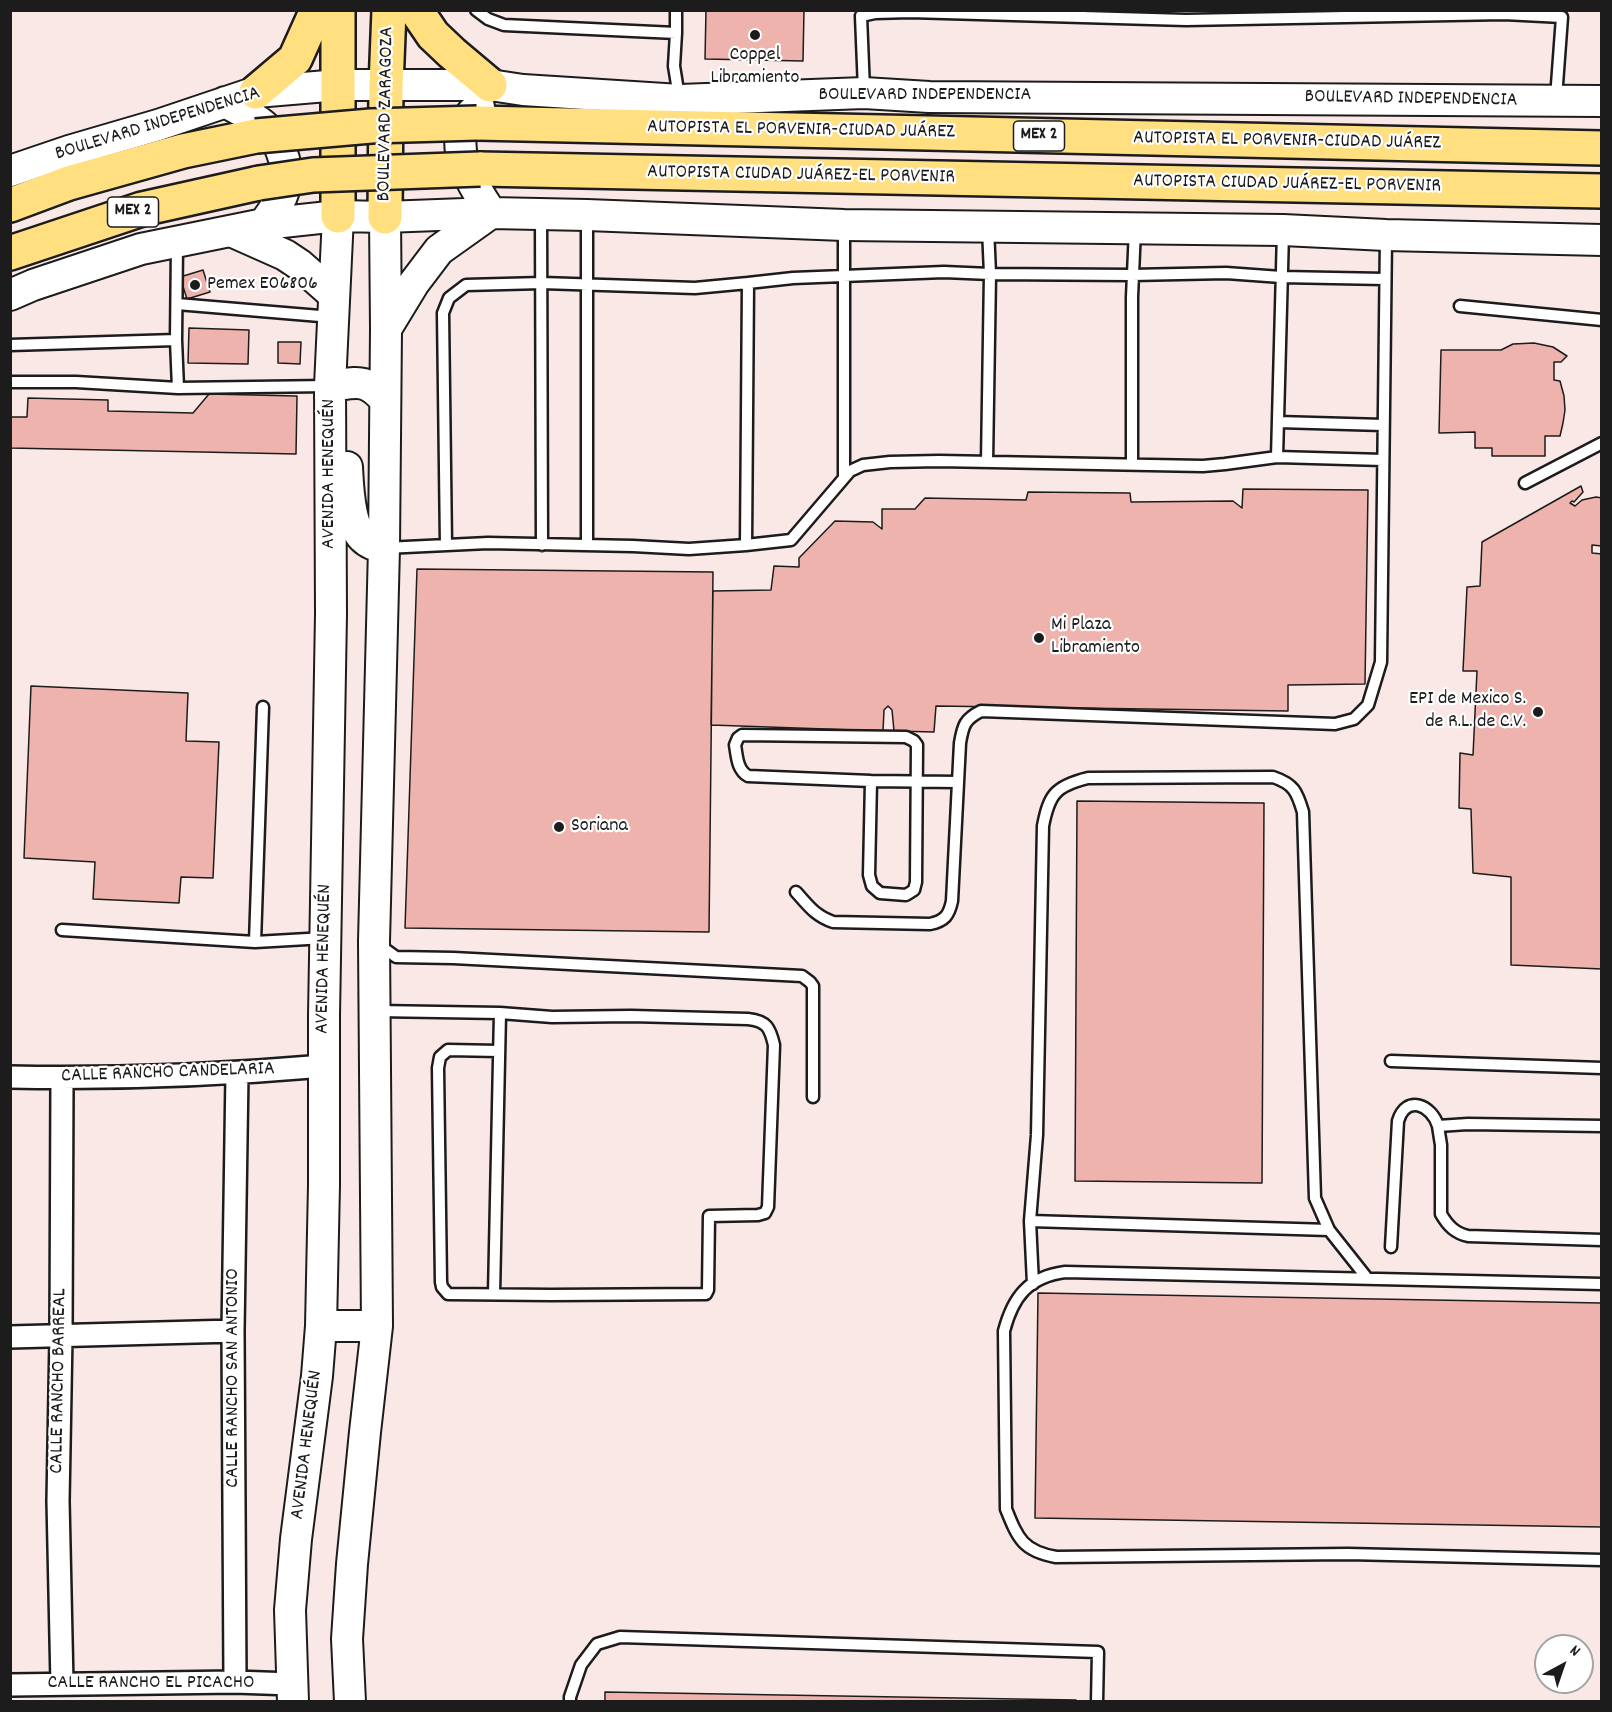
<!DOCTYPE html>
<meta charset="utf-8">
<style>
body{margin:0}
#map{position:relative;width:1612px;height:1712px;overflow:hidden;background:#fae8e6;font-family:Dekko,sans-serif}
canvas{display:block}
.frame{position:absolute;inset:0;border:12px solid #1c1c1c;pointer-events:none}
.north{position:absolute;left:1534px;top:1634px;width:60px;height:60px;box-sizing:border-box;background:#fff;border:2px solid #a4a4a4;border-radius:50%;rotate:40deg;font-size:16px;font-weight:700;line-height:24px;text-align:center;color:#1c1c1c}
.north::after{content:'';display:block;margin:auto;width:21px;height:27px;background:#1c1c1c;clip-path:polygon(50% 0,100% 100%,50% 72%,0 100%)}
</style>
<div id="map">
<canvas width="1612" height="1712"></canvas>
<div class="frame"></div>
<div class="north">N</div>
</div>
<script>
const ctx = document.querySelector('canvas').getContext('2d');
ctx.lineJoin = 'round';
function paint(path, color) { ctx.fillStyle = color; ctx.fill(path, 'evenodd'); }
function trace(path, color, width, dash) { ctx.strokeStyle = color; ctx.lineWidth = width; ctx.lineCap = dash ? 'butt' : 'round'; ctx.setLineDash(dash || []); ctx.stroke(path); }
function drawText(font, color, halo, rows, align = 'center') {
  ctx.font = font + ' Dekko,sans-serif'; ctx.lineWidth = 4.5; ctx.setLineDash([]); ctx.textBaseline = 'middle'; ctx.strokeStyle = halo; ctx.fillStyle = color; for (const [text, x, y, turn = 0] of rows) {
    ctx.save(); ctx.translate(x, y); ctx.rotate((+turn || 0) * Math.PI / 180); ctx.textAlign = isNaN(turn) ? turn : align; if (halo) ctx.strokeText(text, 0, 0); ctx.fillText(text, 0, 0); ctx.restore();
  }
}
const building = new Path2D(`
 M706 10H804L803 61 705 59Z
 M203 270 210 292 187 299 180 277Z
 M189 328 249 330 248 364 188 363Z
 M278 342H301L300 364 278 363Z
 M1534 343 1553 347 1567 356 1561 362H1554V380L1560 381 1564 396 1565 410 1563 423 1560 436H1545V456H1492V448H1475V432L1439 433 1441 350H1501L1513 344Z
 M209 394 297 396 296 454 10 448V417H27L28 398 108 400V411L193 413Z
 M1581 486 1583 492 1574 502 1572 501 1570 503 1575 506 1582 500 1596 497 1602 498V546L1592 545V553L1602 554V969L1511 965V877L1473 873 1471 809 1459 808 1460 753 1473 755 1477 671H1463L1467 587 1480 586 1482 542Z
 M1243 489 1368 490 1365 684 1288 685V711L936 706 934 732 894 731 892 710 888 706 884 710 883 731 711 725 713 591 771 590 774 566 799 567V558L835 521 873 522 882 529V509H915L925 498 1026 500 1028 492 1130 493 1131 502 1233 501 1242 508Z
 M417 569 713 572 709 932 405 928Z
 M31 686 188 693 186 741 219 742 213 878 181 877 179 903 93 899 95 862 24 858Z
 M1077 801 1264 803 1262 1183 1075 1181Z
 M1038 1293 1602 1303V1527L1035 1518Z
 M605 1692 1076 1700V1702H605Z`);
paint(building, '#eeb3ac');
trace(building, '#1c1c1c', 1.5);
const lane = new Path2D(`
 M476 10 488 19 504 25 676 33
 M676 10V33L674 66 679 97
 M864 90 861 16 875 13 910 12 1186 20 1504 14 1562 17 1556 98
 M541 214 542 545
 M177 245 176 340 178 388
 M748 283 793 278 944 272 990 274 1132 275 1226 273 1281 277 1385 279
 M177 304 332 317
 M1460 306 1602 320
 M10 345 176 340
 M10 382H76L178 388 328 386
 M1278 422 1383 425
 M1277 457 1283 232
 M987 462 990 274 988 228
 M1132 464V297L1135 229
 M844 477V228
 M1525 483 1602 443
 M446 545 443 313 449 298 466 285 542 283 695 288 748 283 746 545
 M587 545V218
 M385 548 488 543 633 546 689 549 746 545 791 540 850 471 863 465 890 462 939 461 1203 466 1225 464 1277 457 1383 460
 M871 781 869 875 872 886 880 893 906 895 914 890 916 882 917 745 914 741 906 737 742 735 738 738 735 745C737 756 737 770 748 776L871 781 958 782
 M796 892C808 905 815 916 833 922L930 924C945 921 949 915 952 901L960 743C963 725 965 719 981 711L1335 724 1354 719 1368 705 1381 662 1386 237
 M62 930 255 942 325 938
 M255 942 263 707
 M378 944 396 957 453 958 802 976 810 982 813 986V1097
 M377 1011 500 1013 552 1017 631 1016 748 1019C767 1021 770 1028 774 1045L768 1207 765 1213 758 1215 709 1216 708 1290 706 1294 551 1295 448 1294 442 1287 441 1282 438 1068 440 1057 448 1050 499 1051
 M1391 1061 1602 1068
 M1602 1126 1468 1124 1438 1126 1441 1145V1214C1448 1226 1455 1233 1468 1236L1602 1240
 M1030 1221 1329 1230
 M1391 1247 1398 1121C1406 1094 1432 1105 1438 1126
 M1033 1284 1030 1221 1037 1135 1043 826C1049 795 1055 786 1088 778L1273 777C1294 784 1297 792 1303 812L1315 1198 1329 1230 1367 1278
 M1602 1284 1065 1272C1028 1277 1013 1297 1004 1331L1006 1509C1018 1539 1023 1551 1056 1557L1348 1554 1602 1560
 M494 1294 500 1013
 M570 1702V1697L581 1665 597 1644 620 1637 1098 1652 1097 1702`);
const street = new Path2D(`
 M10 1077C115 1079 220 1075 324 1066
 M62 1078 61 1336 58 1501 62 1684
 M10 1337 233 1331
 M235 1682 233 1331 237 1074
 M10 1685 235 1682 292 1684`);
const secondary = new Path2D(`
 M225 102C253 117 275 126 284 159 287 171 287 184 282 196 277 206 270 215 264 224
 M10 171 69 151 158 125 256 92 339 85H490L523 90 680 100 864 93 929 97 1602 101
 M231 231 285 255 300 265 334 295
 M10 295 33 285 141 249 264 224 338 216 385 217 491 213 587 215 844 225 1283 230 1386 235 1602 240
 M386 329 414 283 439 250 491 213C474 186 446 148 469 117 471 113 476 110 479 107
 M330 386C357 383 365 377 385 400
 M347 467C348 486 349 524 363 538 369 544 377 546 384 548
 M321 1326H377
 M293 1702 290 1610 296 1539 317 1376 321 1326 324 1185V1015L331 614 330 386 338 216
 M350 1702 347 1639 352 1564 365 1432 377 1326 374 941 384 548 386 329 385 217`);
const primary = new Path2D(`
 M416 10 433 35 452 53 490 85
 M256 92 295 59 317 10
 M338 216V10
 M385 217 386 86 389 10`);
const highway = new Path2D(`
 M477 123 1602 148
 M480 169 1602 191
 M10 205 69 183 183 151 256 136
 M10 253 142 209 259 183`);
trace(lane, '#1c1c1c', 15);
trace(street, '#1c1c1c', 26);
trace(secondary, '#1c1c1c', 34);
trace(primary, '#1c1c1c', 38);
trace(highway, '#1c1c1c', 38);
trace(lane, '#fff', 10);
trace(street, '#fff', 21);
trace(secondary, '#fff', 30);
trace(primary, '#ffdf80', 33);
trace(highway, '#ffdf80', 33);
const highwayBridge = new Path2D(`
 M256 136 371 126 477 123
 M259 183 313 175 480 169`);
trace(highwayBridge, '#1c1c1c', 38, []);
trace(highwayBridge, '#ffdf80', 33);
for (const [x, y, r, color] of [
 [755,35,6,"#1c1c1c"],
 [195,285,6,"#1c1c1c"],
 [1039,638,6,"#1c1c1c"],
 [1538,712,6,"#1c1c1c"],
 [559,827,6,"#1c1c1c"]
]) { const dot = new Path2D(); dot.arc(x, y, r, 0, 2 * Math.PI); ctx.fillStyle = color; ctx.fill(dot); trace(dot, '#fff', 2); }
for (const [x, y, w] of [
 [1039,136,51],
 [133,212,51]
]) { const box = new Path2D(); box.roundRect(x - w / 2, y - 15, w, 30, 4.5); ctx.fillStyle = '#fff'; ctx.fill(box); trace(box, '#1c1c1c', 1.5); }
drawText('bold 18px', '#1c1c1c', null, [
 ["MEX 2",1039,136],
 ["MEX 2",133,212]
]);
drawText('20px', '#1c1c1c', '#fff', [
 ["Coppel",755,56,"center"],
 ["Libramiento",755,79,"center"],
 ["Pemex E06806",207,285],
 ["Mi Plaza",1051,626],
 ["Libramiento",1051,649],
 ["EPI de Mexico S.",1526,700,"right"],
 ["de R.L. de C.V.",1526,723,"right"],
 ["Soriana",571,827]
], 'left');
drawText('20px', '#1c1c1c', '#fff', [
 ["BOULEVARD INDEPENDENCIA",925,96],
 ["BOULEVARD INDEPENDENCIA",1411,100,1],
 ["BOULEVARD ZARAGOZA",387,114,-89],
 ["BOULEVARD INDEPENDENCIA",158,125,-17],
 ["AUTOPISTA EL PORVENIR-CIUDAD JUÁREZ",801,131,1],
 ["AUTOPISTA EL PORVENIR-CIUDAD JUÁREZ",1287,142,1],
 ["AUTOPISTA CIUDAD JUÁREZ-EL PORVENIR",801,176,1],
 ["AUTOPISTA CIUDAD JUÁREZ-EL PORVENIR",1287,185,1],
 ["AVENIDA HENEQUÉN",330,474,-90],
 ["AVENIDA HENEQUÉN",325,959,-89],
 ["CALLE RANCHO CANDELARIA",168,1074,-2],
 ["CALLE RANCHO SAN ANTONIO",234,1378,-90],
 ["CALLE RANCHO BARREAL",60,1381,-89],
 ["AVENIDA HENEQUÉN",308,1445,-83],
 ["CALLE RANCHO EL PICACHO",151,1684]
]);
</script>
